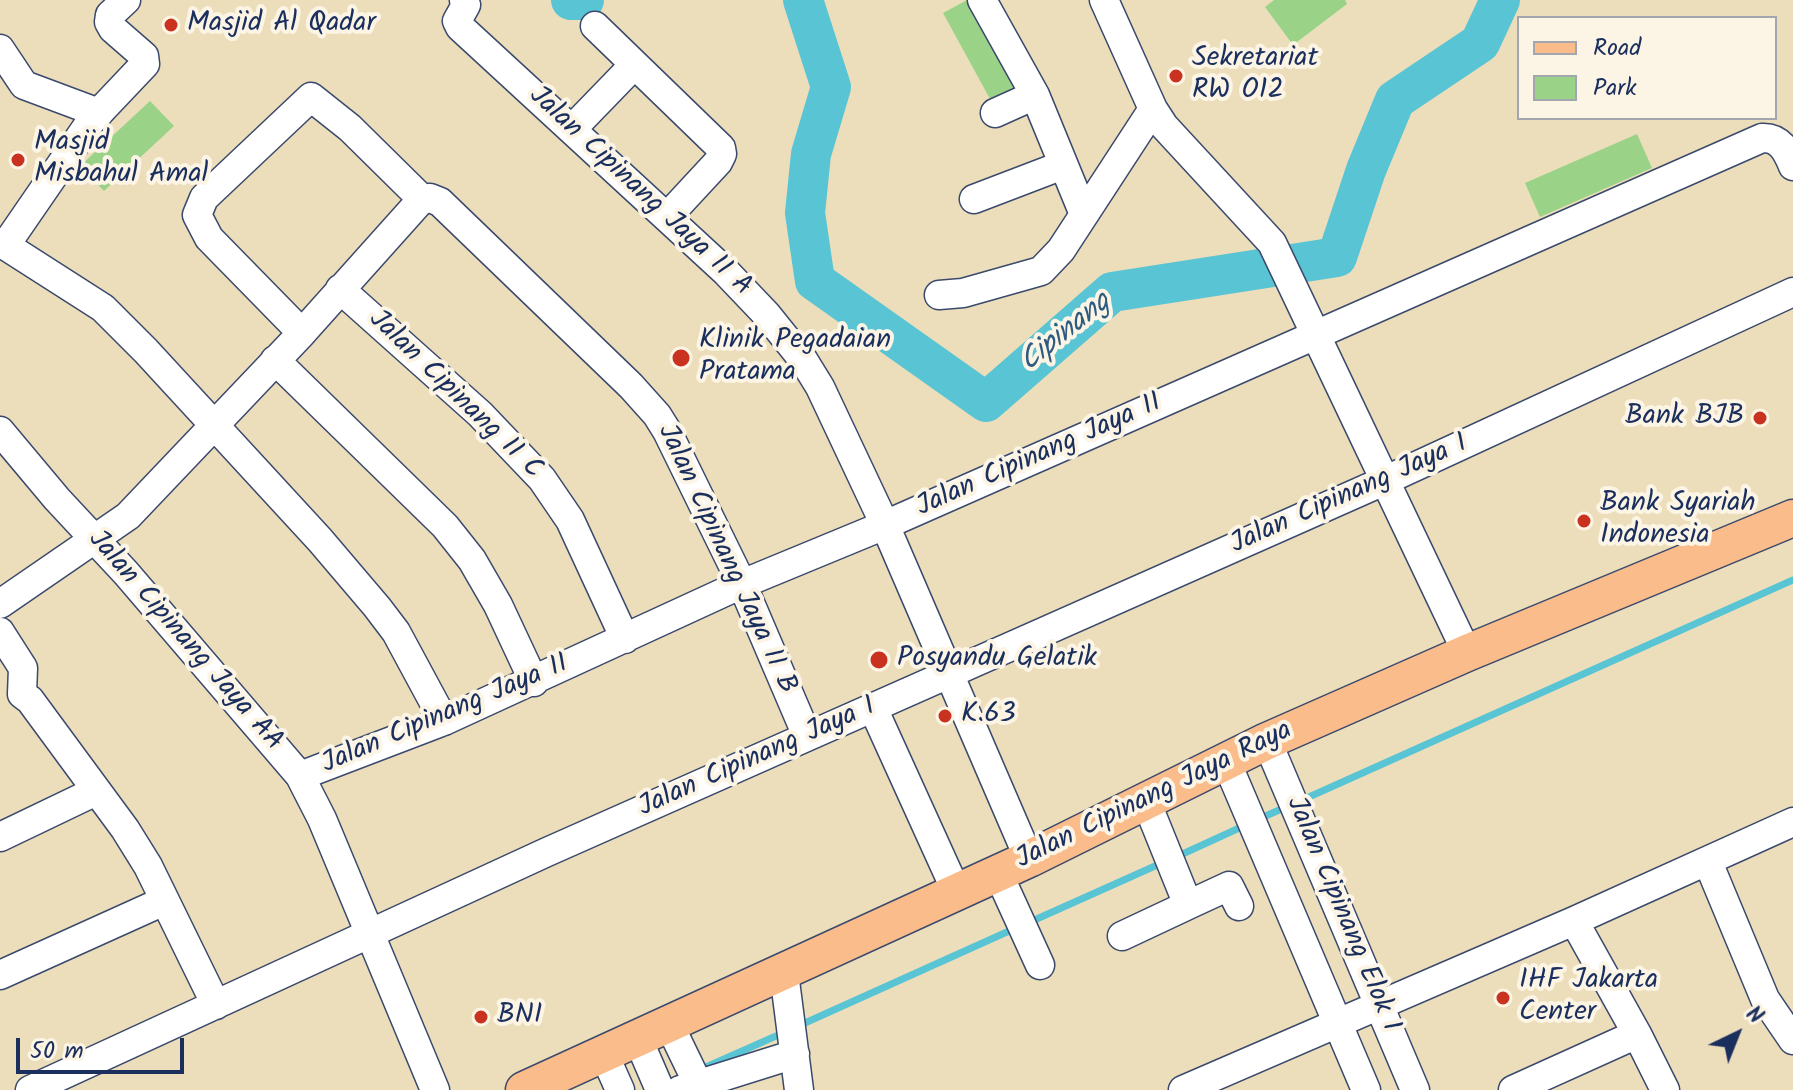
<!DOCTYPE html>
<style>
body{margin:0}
#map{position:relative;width:1793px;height:1090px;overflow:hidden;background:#ecdebb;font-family:Kalam,sans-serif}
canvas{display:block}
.legend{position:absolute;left:1517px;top:16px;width:260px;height:104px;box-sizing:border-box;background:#fcf5e5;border:2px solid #a2a6af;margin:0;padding:10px 14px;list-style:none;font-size:24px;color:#1b2f5e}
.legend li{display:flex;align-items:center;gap:16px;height:40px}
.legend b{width:40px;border:2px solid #a2a6af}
.north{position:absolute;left:1697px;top:994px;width:80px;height:80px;-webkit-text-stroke:6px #fcf5e5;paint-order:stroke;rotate:43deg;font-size:22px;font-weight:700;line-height:32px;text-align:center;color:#1b2f5e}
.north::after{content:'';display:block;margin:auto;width:28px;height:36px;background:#1b2f5e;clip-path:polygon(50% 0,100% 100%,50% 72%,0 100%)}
.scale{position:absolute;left:16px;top:1038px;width:168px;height:36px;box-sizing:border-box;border:4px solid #1b2f5e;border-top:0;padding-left:10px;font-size:24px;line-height:28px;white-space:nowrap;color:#1b2f5e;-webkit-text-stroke:6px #fcf5e5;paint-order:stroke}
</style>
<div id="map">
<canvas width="1793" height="1090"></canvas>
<ul class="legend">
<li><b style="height:10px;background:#f9bc8a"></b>Road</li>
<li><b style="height:22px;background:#9ad387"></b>Park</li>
</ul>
<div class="north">N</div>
<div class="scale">50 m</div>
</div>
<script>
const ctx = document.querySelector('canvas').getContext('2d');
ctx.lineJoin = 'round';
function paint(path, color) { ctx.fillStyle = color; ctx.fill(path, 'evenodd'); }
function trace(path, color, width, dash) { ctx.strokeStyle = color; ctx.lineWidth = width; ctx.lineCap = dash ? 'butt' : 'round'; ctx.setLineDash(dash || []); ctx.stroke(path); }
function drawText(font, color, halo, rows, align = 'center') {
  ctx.font = font + ' Kalam,sans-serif'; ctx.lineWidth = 8; ctx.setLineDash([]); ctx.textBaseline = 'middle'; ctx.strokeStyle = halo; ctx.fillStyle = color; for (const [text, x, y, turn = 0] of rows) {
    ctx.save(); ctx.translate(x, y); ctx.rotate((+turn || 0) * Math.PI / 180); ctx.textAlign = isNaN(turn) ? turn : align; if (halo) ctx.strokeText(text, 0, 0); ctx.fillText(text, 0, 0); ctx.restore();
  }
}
paint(new Path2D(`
 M967 0H978L1027 91 995 108 943 13Z
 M1274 0H1345L1347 4 1293 45 1265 7Z
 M150 101 174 126 104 191 80 166Z
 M1637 134 1652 168 1540 217 1525 183Z`), '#9ad387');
trace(new Path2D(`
 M1300 801 1793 580
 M1259 819 1288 806
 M1176 857 1248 824
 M1030 922 1164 862
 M796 1027 1018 927
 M697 1071 785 1032`), '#59c4d4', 7);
trace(new Path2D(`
 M571 0H584
 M803 0 831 87 811 154 805 213 815 281 986 402 1112 292 1337 257 1366 170 1395 100 1480 43 1500 0`), '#59c4d4', 40);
const minor = new Path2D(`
 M464 0 466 5 457 21 460 27 726 272 767 315 804 361 820 387 885 525 1029 859
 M982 0 1035 95 1083 212
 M1104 0 1153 109 1164 126 1272 243 1467 653
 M595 26 721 148 722 154 718 162 667 217
 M0 49 24 85 99 113
 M995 113 1035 95
 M573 128 634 65
 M422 199 430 198 440 202 631 386 657 415 667 431 742 584 807 736
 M974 199 1063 165
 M0 242 103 308 146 351 320 540 377 607 396 632 444 721
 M5 246 91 121 145 64 144 56 113 29 109 22 110 15 126 0
 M340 289 480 414 542 479 570 520 625 639
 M939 295 963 293 1041 271 1061 250 1153 109
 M302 333 209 238 197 215 204 198 311 97 350 128 422 199
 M275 360 445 526 472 560 498 605 534 682
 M0 431 57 499 126 573 300 776 322 819 435 1090
 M0 604 128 516 302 333 422 199
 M0 632 23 668 22 694
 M22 694 30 700 125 829 148 866 216 1005
 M873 708 957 893
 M1267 741 1415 1090
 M1226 761 1366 1090
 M300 776 444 721 742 584 885 525 1762 138C1780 137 1787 151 1793 166
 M0 837 96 791
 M1708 862 1765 999 1793 1040
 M998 873 1040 965
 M1188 905 1229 886 1239 906
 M1574 921 1637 1034 1665 1090
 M1122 936 1188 905 1146 801
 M784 973 799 1090
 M0 975 164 901
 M669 1024 701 1090
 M638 1039 660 1090
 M604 1054 620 1090
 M30 1090 547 852 1384 481 1793 292
 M680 1090 795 1054
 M1183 1090 1574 921 1793 822
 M1513 1090 1637 1034`);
const major = new Path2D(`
 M524 1090 1029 859 1267 741 1467 653 1793 518`);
trace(minor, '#3a496c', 31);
trace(major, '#3a496c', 39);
trace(minor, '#fff', 28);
trace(major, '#f9bc8a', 36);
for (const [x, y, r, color] of [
 [171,25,8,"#c8321e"],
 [1176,76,8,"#c8321e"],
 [18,160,8,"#c8321e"],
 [681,358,10,"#c8321e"],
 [1760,418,8,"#c8321e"],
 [1584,521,8,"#c8321e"],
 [879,660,10,"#c8321e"],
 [945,716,8,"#c8321e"],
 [1503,998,8,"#c8321e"],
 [481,1017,8,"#c8321e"]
]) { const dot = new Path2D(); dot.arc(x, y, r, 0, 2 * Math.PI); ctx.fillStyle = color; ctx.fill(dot); trace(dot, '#fcf5e5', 3); }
drawText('28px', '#1b2f5e', '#fcf5e5', [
 ["Masjid Al Qadar",187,25],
 ["Sekretariat",1192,60],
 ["RW O12",1192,92],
 ["Masjid",34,144],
 ["Misbahul Amal",34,176],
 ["Klinik Pegadaian",699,342],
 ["Pratama",699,374],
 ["Bank BJB",1744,418,"right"],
 ["Bank Syariah",1600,505],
 ["Indonesia",1600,537],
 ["Posyandu Gelatik",897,660],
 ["K.63",961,716],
 ["IHF Jakarta",1519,982],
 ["Center",1519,1014],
 ["BNI",497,1017]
], 'left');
drawText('28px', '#1b2f5e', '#fcf5e5', [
 ["Jalan Cipinang Jaya II A",639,193,43],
 ["Jalan Cipinang II C",454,396,44],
 ["Jalan Cipinang Jaya II",1040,457,-24],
 ["Jalan Cipinang Jaya I",1350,496,-24],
 ["Jalan Cipinang Jaya II B",725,560,65],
 ["Jalan Cipinang Jaya AA",184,642,49],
 ["Jalan Cipinang Jaya II",446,716,-23],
 ["Jalan Cipinang Jaya I",758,759,-24],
 ["Jalan Cipinang Jaya Raya",1155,797,-26],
 ["Jalan Cipinang Elok I",1341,915,67]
]);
drawText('italic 30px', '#2e5c81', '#fcf5e5', [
 ["Cipinang",1067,334,-39]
]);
</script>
